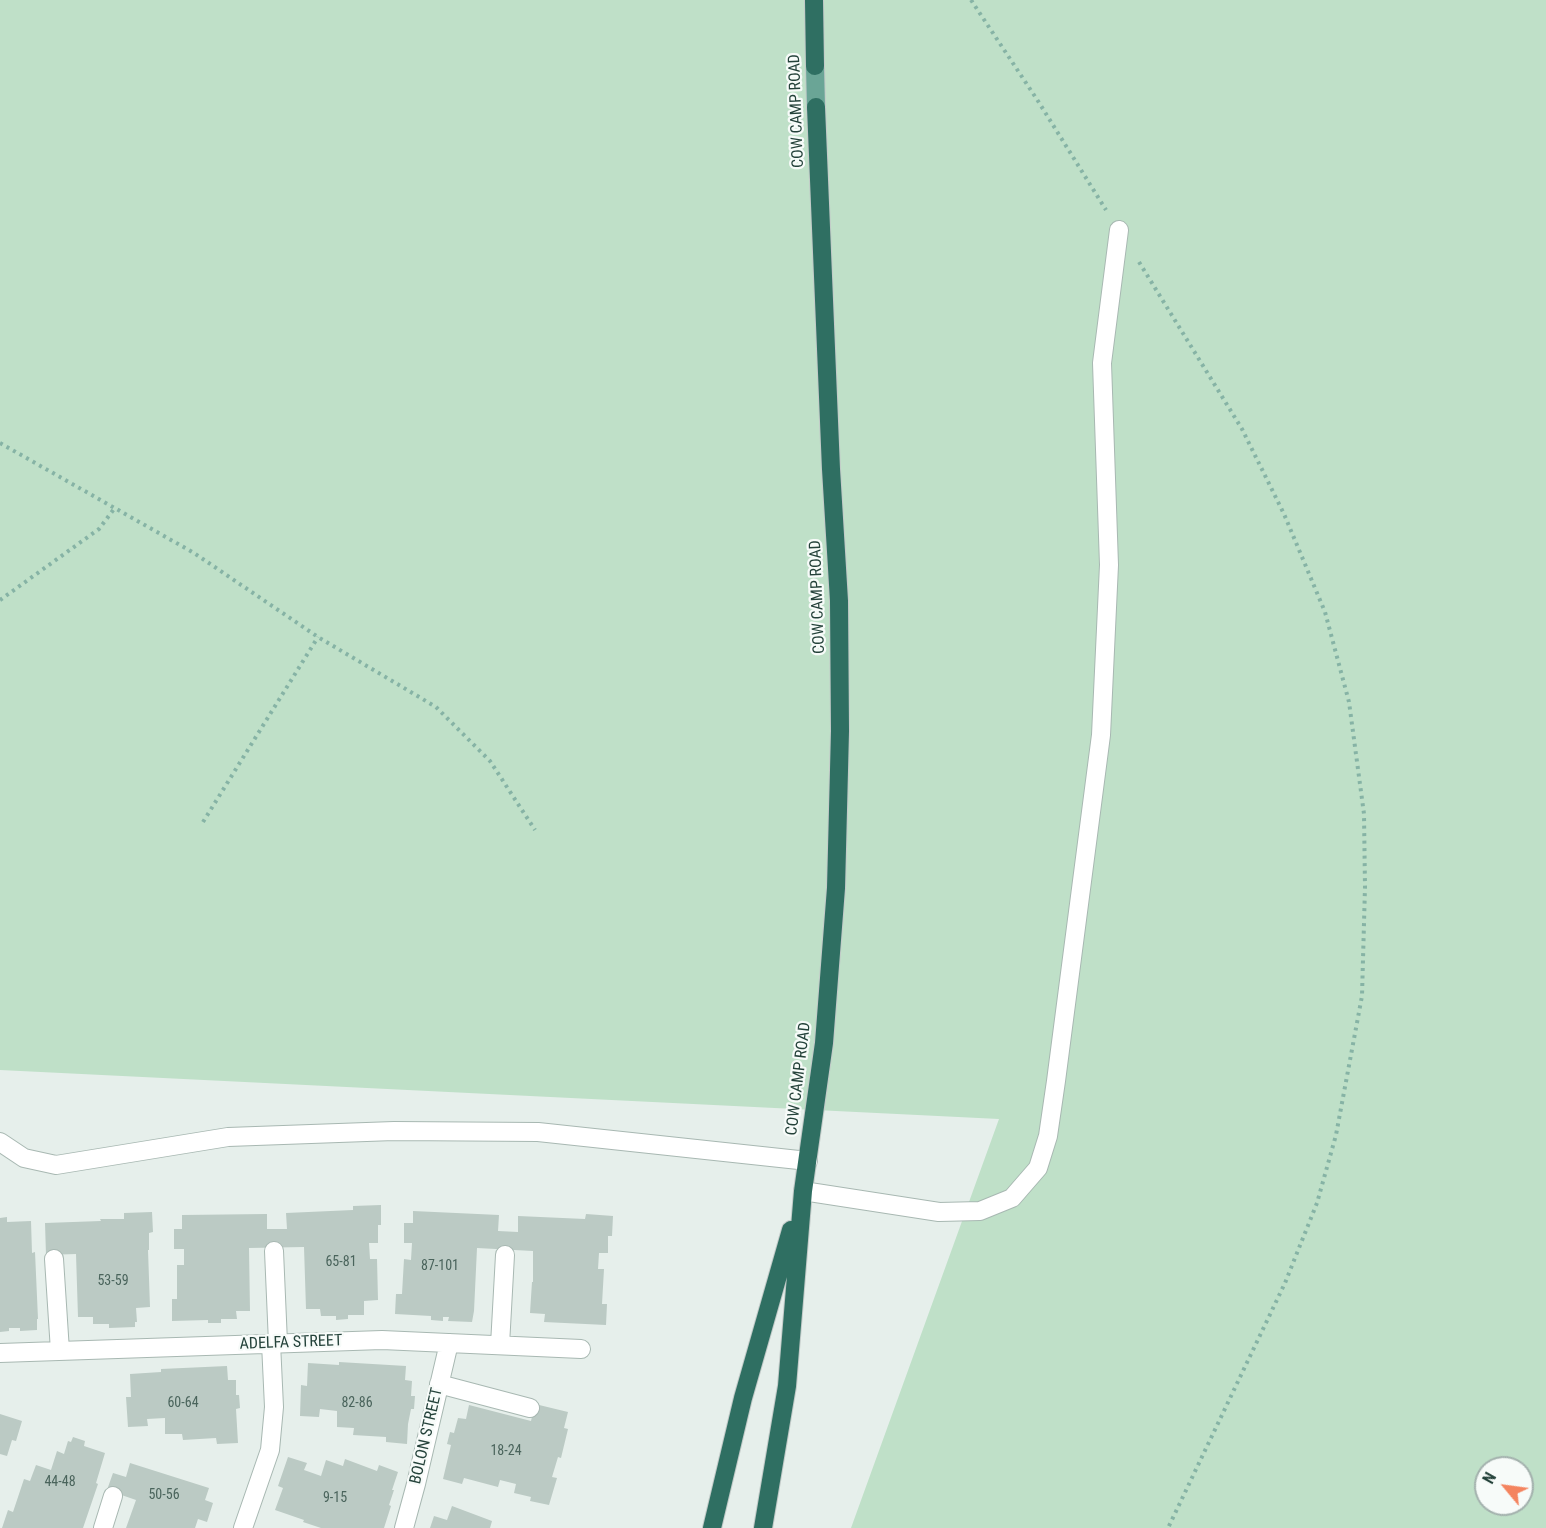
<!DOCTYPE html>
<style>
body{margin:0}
#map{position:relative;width:1546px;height:1528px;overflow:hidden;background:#e6efeb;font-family:"Roboto Condensed",sans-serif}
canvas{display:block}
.north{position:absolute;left:1474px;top:1456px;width:60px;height:60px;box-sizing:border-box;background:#f7fbf9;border:2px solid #a3b1ad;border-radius:50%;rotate:299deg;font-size:16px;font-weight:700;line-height:24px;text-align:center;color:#24423a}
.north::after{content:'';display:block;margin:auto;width:21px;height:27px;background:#f4845f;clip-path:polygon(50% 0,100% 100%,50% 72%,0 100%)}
</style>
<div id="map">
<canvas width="1546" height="1528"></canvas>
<div class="north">N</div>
</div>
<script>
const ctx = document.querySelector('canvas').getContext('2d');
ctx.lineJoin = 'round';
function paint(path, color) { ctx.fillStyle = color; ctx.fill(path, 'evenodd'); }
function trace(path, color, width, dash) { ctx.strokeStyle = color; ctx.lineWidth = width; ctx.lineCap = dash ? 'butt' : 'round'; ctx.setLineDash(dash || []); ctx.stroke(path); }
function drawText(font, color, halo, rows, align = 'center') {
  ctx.font = font + ' "Roboto Condensed",sans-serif'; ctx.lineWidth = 4.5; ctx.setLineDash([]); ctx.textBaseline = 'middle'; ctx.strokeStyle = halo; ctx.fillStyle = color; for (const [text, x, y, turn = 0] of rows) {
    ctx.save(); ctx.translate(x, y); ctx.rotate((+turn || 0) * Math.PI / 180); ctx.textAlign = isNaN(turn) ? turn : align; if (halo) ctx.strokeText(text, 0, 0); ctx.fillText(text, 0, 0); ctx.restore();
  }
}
paint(new Path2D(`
 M0 0H1546V1528H851L999 1119 0 1070ZM1486 1468H1522V1504H1486Z`), '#bfe0c8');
paint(new Path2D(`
 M381 1205V1225H378V1243H369L370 1259H377L378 1300 364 1301V1315H348V1319L336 1320V1316H321L320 1309H306L304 1247 249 1248 250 1311H236L237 1319H221V1323H208V1320L172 1321V1299H177V1265H184V1249H174V1229H182V1215L267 1214V1229H287L286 1213 353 1210V1206Z
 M413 1211 499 1215 498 1231 518 1232V1216L585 1219 586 1214 613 1216 612 1236H608V1253H599L598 1269H604L602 1304H607L606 1325 544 1322 545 1314 530 1313 532 1282H533V1251L477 1248 474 1311 472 1322 448 1321 449 1317H443V1321L431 1320V1316L395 1314 396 1294H402L404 1259 411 1260 412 1243H404V1223H413Z
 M152 1212 153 1232 149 1233V1250H148L150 1307 136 1308 137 1322H135V1327L109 1328V1324H93V1317H78L76 1254 46 1255 45 1223 101 1221 100 1219H124V1213Z
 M7 1217V1222L31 1221 32 1253 35 1252 38 1319H37V1330L20 1331V1328H9V1331L0 1332V1218Z
 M339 1362 406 1366 405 1380 412 1381 411 1396H415L414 1409H411L408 1424 407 1444 386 1442V1437L353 1435 354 1428 337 1427V1411L320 1409 319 1417 300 1416 301 1385 307 1386 308 1363 339 1365Z
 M227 1366 228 1380H236V1395H239L240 1408 236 1409 238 1443 217 1444 216 1438 183 1440 182 1434H165V1418L147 1419 148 1426 128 1427 126 1397H131L130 1374 161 1372V1369Z
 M535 1404 568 1412 564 1428 568 1429 561 1458 558 1457 552 1477 557 1478 549 1505 530 1501 531 1497 514 1493 516 1484 500 1480 498 1487 464 1478 462 1484 443 1479 451 1445 447 1444 450 1432 454 1433 458 1418 466 1419 469 1405 531 1421Z
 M0 1414 22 1421 16 1441 12 1440 7 1456 0 1454Z
 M73 1437 85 1441 84 1446 105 1453 96 1483 98 1484 83 1528H2L8 1510 13 1512 24 1479 30 1481 36 1465 51 1470 57 1451 64 1454 68 1441 71 1442Z
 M288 1457 307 1463 304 1470 321 1476 326 1460 343 1466 345 1459 377 1471 379 1465 398 1472 392 1490H394L389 1505 391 1506 384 1528H321L303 1522 304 1520 275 1510 283 1488 278 1486Z
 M130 1463 209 1488 205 1500 213 1503 207 1522 198 1519 195 1528H126L136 1500 107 1490 113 1473 126 1477Z
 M452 1506 492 1521 490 1528H430L434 1516 447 1520Z`), '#bbcac4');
const minor = new Path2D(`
 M0 1142 24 1158 56 1165 228 1137 394 1131 538 1132 808 1161
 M803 1191 939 1212 980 1211 1012 1198 1038 1168 1048 1136 1056 1081 1101 735 1109 565 1102 363 1119 230
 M274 1251 278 1343
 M54 1259 60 1351
 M500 1345 505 1255
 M0 1353 382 1340 581 1349
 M439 1384 530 1408
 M103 1528 113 1496
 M243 1528 270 1450 274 1407 271 1343
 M404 1528 416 1484 449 1343`);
const major = new Path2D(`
 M815 66 816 107`);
const highway = new Path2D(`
 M814 0 815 66
 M712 1528 743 1398 791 1230
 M763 1528 787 1386 803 1191 824 1043 836 888 840 731 839 601 831 469 816 107`);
trace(minor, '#a8b8b2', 20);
trace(major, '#c2cac8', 20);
trace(highway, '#c2cac8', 20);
trace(new Path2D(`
 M971 0 1038 101 1106 210
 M1139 262 1242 429 1284 514 1325 612 1349 702 1364 814 1365 887 1362 996 1336 1135 1317 1203 1285 1283 1168 1528
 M0 443 194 553 318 637 436 707 490 761 535 830
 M0 600 99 529 114 509
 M203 822 318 637`), '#86b3a5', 4, [3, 4.5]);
trace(minor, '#fff', 18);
trace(major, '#6aa596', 18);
trace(highway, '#2f6f62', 18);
drawText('14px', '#4a645c', null, [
 ["65-81",341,1262],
 ["87-101",440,1266],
 ["53-59",113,1281],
 ["60-64",183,1403],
 ["82-86",357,1403],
 ["18-24",506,1451],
 ["44-48",60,1482],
 ["50-56",164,1495],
 ["9-15",335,1498]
]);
drawText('16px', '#24423a', '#f7fbf9', [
 ["COW CAMP ROAD",797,111,-92],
 ["COW CAMP ROAD",818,597,-92],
 ["COW CAMP ROAD",799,1079,-83],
 ["ADELFA STREET",291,1343,-2],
 ["BOLON STREET",427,1436,-77]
]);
</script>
